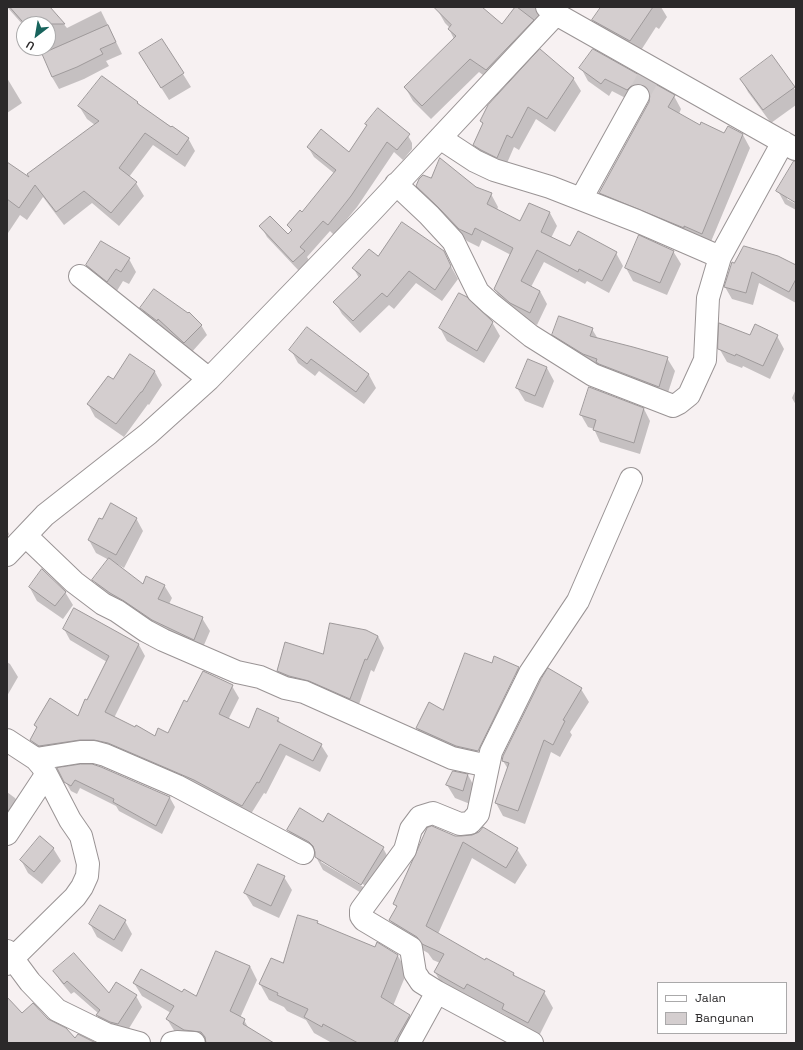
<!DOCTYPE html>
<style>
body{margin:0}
#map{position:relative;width:803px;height:1050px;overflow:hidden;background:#f7f1f2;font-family:"Space Grotesk",sans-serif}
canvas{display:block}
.frame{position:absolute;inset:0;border:8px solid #2b292a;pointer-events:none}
.legend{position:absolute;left:657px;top:982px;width:130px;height:52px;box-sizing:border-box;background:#fff;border:1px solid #aaa9aa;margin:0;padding:5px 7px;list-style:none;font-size:12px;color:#2b292a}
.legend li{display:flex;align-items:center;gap:8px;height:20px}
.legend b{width:20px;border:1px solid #aaa9aa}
.north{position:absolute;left:16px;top:16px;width:40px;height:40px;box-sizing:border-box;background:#fff;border:1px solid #aaa9aa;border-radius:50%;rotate:211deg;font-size:11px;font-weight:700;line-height:16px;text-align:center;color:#2b292a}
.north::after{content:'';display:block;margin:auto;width:14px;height:18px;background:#18645d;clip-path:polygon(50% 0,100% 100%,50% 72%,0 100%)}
</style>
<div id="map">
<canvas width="803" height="1050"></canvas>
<div class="frame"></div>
<ul class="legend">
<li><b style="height:5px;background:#fff"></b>Jalan</li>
<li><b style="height:11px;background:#d4cecf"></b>Bangunan</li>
</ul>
<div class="north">U</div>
</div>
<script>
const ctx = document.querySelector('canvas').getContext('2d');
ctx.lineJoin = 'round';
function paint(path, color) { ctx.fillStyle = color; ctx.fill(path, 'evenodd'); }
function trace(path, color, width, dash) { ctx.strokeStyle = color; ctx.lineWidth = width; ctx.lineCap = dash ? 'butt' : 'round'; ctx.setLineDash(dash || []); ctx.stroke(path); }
paint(new Path2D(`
 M7 7H54L50 8 67 28 101 11 122 54 106 61 109 66 84 79 59 89 52 77 47 52 43 48H48V24H24V26Z
 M439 7H480L502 26 516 7H571L495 84 479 72 431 119 413 101 405 87 454 39 449 29 450 28 445 23 437 9Z
 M602 7H661L667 17 659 29 656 27 638 55 601 34 593 20Z
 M162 40 191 87 169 100 148 67Z
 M593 50 674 96 681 109 679 114 700 126 724 134 728 127 743 135 750 148 710 244 607 206 600 193 650 102 651 98 645 96 635 103 612 91 609 96 588 81 581 68Z
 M772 57 796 91V105L771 123 748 92 741 79Z
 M102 77 138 103 140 106 188 138 195 151 185 167 153 145 129 177 136 183 144 196 119 226 92 203 64 225 43 197 27 220 20 215 8 233 7 163 31 180 95 125 87 119 79 106Z
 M7 78 22 103 7 113Z
 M573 78 581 91 555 132 536 119 519 150 514 147 504 170 481 158 474 145 483 125 481 121Z
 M366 124 406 132 412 143V149L403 160 394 152 357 207 334 235 330 231 307 257 310 262 300 272 267 237 261 226 288 235 292 232 288 225 302 213 335 174 314 157 308 147 349 154 367 126Z
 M796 165V201L787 196V199L796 204V210L785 204 778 191Z
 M431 179 475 187 491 194 498 207 497 210 521 222 529 204 550 213 557 226 551 238 570 248 616 253 623 266 609 293 587 281 585 284 544 262 531 287 540 291 547 304 537 325 518 316 502 302 495 289 511 255 482 240 479 247 467 241 447 219 425 199 418 186Z
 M673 251 681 264 667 295 633 281 626 268Z
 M443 252 458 279 442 301 416 283 394 309 389 305 360 333 342 314 335 302 359 278 354 269 378 257Z
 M129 259 136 272 129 284 123 281 115 294 94 278 87 265Z
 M732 264 796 267V303L759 283 753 305 732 299 725 287Z
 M141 308 201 325 207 335 191 353 164 328 163 331 147 318Z
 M492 322 500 336 484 363 447 341 440 328Z
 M307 328 369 375 376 388 364 404 319 371 315 376 298 363 291 350Z
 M592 329 598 339 667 358 675 371 666 399 561 348 554 335Z
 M750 336H777L784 349 770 379 743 366 742 368 727 362 719 348Z
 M130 356 155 372 162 385 149 405 148 404 124 437 95 417 88 404 113 381Z
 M529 360 547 368 554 381 543 408 525 401 517 388Z
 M796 389V405L792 398Z
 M644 409 650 421 640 454 600 442 594 429 588 427 581 415Z
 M136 518 143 531 124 568 117 564 116 565 143 585H164L172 598 169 604 202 618 210 631 201 652 101 593 94 580 109 560 96 553 89 540Z
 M7 530 9 534 7 537Z
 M30 588 65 592 73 605 63 619 37 601Z
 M64 629 139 645 145 656 114 718 156 737 169 734 188 703 203 672 232 686 239 698 228 720 249 730 278 719 282 725 321 745 328 756 320 772 286 755 266 794 264 793 249 817 117 755 38 752 31 740 37 729 35 725 78 717 107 662 70 640Z
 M378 636 384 648 374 672 371 670 357 710 285 683 278 670 324 656Z
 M7 662 10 664 18 677 7 696Z
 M518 668 526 680 485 763 424 740 417 728 443 711ZM514 674H517L477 756 475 755Z
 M581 689 589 702 570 732 572 735 560 757 551 752 525 824 503 816 496 803 508 769 503 761Z
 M81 766 170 798 175 807 162 834 119 811 116 806 80 788 77 794 71 791 65 781Z
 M453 772 468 775 475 788 470 804 455 798 447 785Z
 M7 792 15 798 23 811 7 835Z
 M323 823 383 848 390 861 368 897 323 870 316 857V854L296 843 288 830ZM321 860 366 886 365 888 321 862Z
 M455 837 517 849 527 865 515 884 472 858 438 934 486 962 514 974 515 977 544 992 553 1008 538 1038 512 1025 507 1016 476 1000 473 1005 444 989 435 972 440 963 433 960 428 953 400 937 390 920 397 908 395 904Z
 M53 848 61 861 42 884 28 873 21 860Z
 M284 877 292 890 279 918 253 906 245 893Z
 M125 921 132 934 122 952 97 937 90 924Z
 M317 922 319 925 398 956 407 972 393 1006 409 1016 419 1032 413 1043H332L314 1033 306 1020 287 1011 284 1007 269 1000 260 984 283 964Z
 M250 966 257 980 240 1018 244 1020 249 1029 269 1043H194L175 1032 167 1019 171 1013 142 996 134 983 183 993 197 998Z
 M54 971 109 994 136 996 142 1007 125 1035 103 1026 97 1015 98 1013 74 992 71 994 61 982Z`), '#0003');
const building = new Path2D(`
 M10 7H50L65 24H25Z
 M434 7H482L502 24 515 7H517L534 20 486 70 470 59 422 106 404 87 456 36 448 29 451 25Z
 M601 7H653L630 41 592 20Z
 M108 25 116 42 100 49 103 54 77 67 52 77 42 54Z
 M162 39 184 73 161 88 139 53Z
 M540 49 574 78 547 119 528 107 512 138 507 135 497 158 481 150 473 145 483 123 480 121 488 105Z
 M593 49 675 95 668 107 700 125 701 122 724 133 728 126 743 134 702 234 684 226V228L599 193 649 102 650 95 648 89 644 85 637 84 632 85 627 90 605 79 601 84 579 68Z
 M772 55 795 87 763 110 740 79Z
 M102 76 138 102 137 103 171 127 172 126 189 138 177 155 145 133 119 168 137 182 111 213 84 191 56 212 35 185 19 208 7 199V162L29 177 27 174 99 121 78 106Z
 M378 108 410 134 397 150 387 142 351 196 328 225 323 221 300 247 305 251 293 262 259 226 270 216 288 234 292 230 287 225 300 210 302 212 336 170 307 147 321 129 349 152 367 125 365 124Z
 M440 158 476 187 492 193 487 204 520 221 529 203 550 212 541 232 570 246 578 231 617 252 602 281 579 269 578 272 537 250 521 281 540 291 530 313 510 303 494 289 513 248 475 228 472 235 459 229 438 207 416 186 419 179 423 175 431 178Z
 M794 161H796V203L776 191Z
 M402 222 444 251 451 266 435 290 409 271 387 297 382 293 353 321 333 302 361 275 352 268 369 249 378 256Z
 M639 235 674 251 660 283 625 268Z
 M101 241 130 258 121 272 116 269 107 282 86 265Z
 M744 246 778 256 796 265V279L789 292 752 272 746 293 724 287 732 262 734 263Z
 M154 289 188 313 189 312 202 325 184 343 158 319 157 321 140 308Z
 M459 293 467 297 493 322 477 351 439 328Z
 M559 316 593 328 590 336 633 347 668 357 659 387 599 364 596 362 597 359 583 354 552 335Z
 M719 323 750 335 755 324 778 335 763 366 736 354 735 356 718 349Z
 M307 327 369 374 356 392 311 359 307 364 289 350Z
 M130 354 155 371 142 392H141L116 424 87 404 108 376 113 379Z
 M528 359 547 367 535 396 516 388Z
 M589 387 644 408 634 443 593 430 596 420 580 415Z
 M111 503 137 518 116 555 88 540 99 518 102 519Z
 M109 558 143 584 146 576 165 585 158 599 203 617 194 640 152 620 124 601 110 593 92 580Z
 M42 569 66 592 55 606 29 587Z
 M74 608 139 644 105 712 135 727 136 725 155 736 158 728 168 733 184 700 187 702 203 671 233 685 219 714 249 728 257 708 279 718 277 721 322 744 313 761 280 744 259 783 257 782 242 806 194 780 108 743 94 740H80L39 746 30 740 37 727 34 725 50 698 78 716 85 699 87 700 109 656 63 629Z
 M330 623 366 630 378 636 367 660 365 659 350 699 309 681 289 676 277 671 285 642 323 654Z
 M465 653 492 663 494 656 519 667 478 751 456 746 416 728 429 702 443 710Z
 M548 668 582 688 563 720 565 721 553 745 544 740 518 811 495 803 509 763 502 761 503 756 541 679Z
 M81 764H92L101 767 170 797 156 826 113 802 114 799 75 780 71 786 64 782 57 768Z
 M453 771 468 774 463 791 446 785Z
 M300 808 323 822 328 813 384 847 361 885 315 857V852L313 846 309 842 287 830Z
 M432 826 455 836H461L472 835 479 832 483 827 518 848 506 868 463 842 426 926 485 960 486 958 514 973 513 975 545 991 528 1023 502 1009 504 1004 467 984 464 989 434 972 444 954 422 944 417 937 389 920 397 906 393 904 427 828Z
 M40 836 54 848 34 872 20 860Z
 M258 864 285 876 271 906 244 893Z
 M100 905 126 920 114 940 89 924Z
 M298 915 318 921 317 923 375 947 377 942 398 955 381 997 410 1015 394 1043H358L323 1024 322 1027 304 1017 308 1009 277 995 278 993 259 984 271 958 283 963Z
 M216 951 250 966 230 1011 245 1019 243 1024 274 1043H206L205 1037 201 1032 184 1030 166 1019 174 1006 133 983 141 969 182 992 184 989 196 996Z
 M74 953 109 993 116 982 137 995 118 1024 110 1022 96 1015 100 1010 67 981 64 984 53 971Z
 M7 997 22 1013 33 1003 48 1019 66 1028 75 1038 78 1034 96 1043H7Z`);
paint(building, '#d4cecf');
trace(building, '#9e999a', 1);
trace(new Path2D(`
 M638 96 648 78`), '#cec9ca', 22, [22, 11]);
const minor = new Path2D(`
 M547 7 556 14 795 149
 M440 138 475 161 494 170 550 187 637 221 720 257
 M396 184 429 215 453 241 478 292 491 304 531 336 593 375 673 406 679 403 689 395 705 360 708 298 720 257 783 142
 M581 199 638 96
 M80 276 209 379
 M26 536 74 582 103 604 117 611 146 631 163 640 237 672 260 677 285 688 304 692 452 758 488 766
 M7 555 45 515 148 434 209 379 369 214 556 14
 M7 740 36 759 42 766 70 820 81 836 88 864 87 876 82 887 75 897 7 964
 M36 759 80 752H94L105 755 177 786 303 853
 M7 834 46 775
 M7 951 30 982 57 1010 106 1034 139 1043
 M172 1043 177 1042 194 1043
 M409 1043 437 992
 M532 1043 437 992 421 982 415 973 411 948 364 920 361 916V910L405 850 411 829 420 817 433 813 460 824 470 823 478 814 491 752 530 673 578 601 631 479`);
trace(minor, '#9a9495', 24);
trace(minor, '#fff', 22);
</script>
